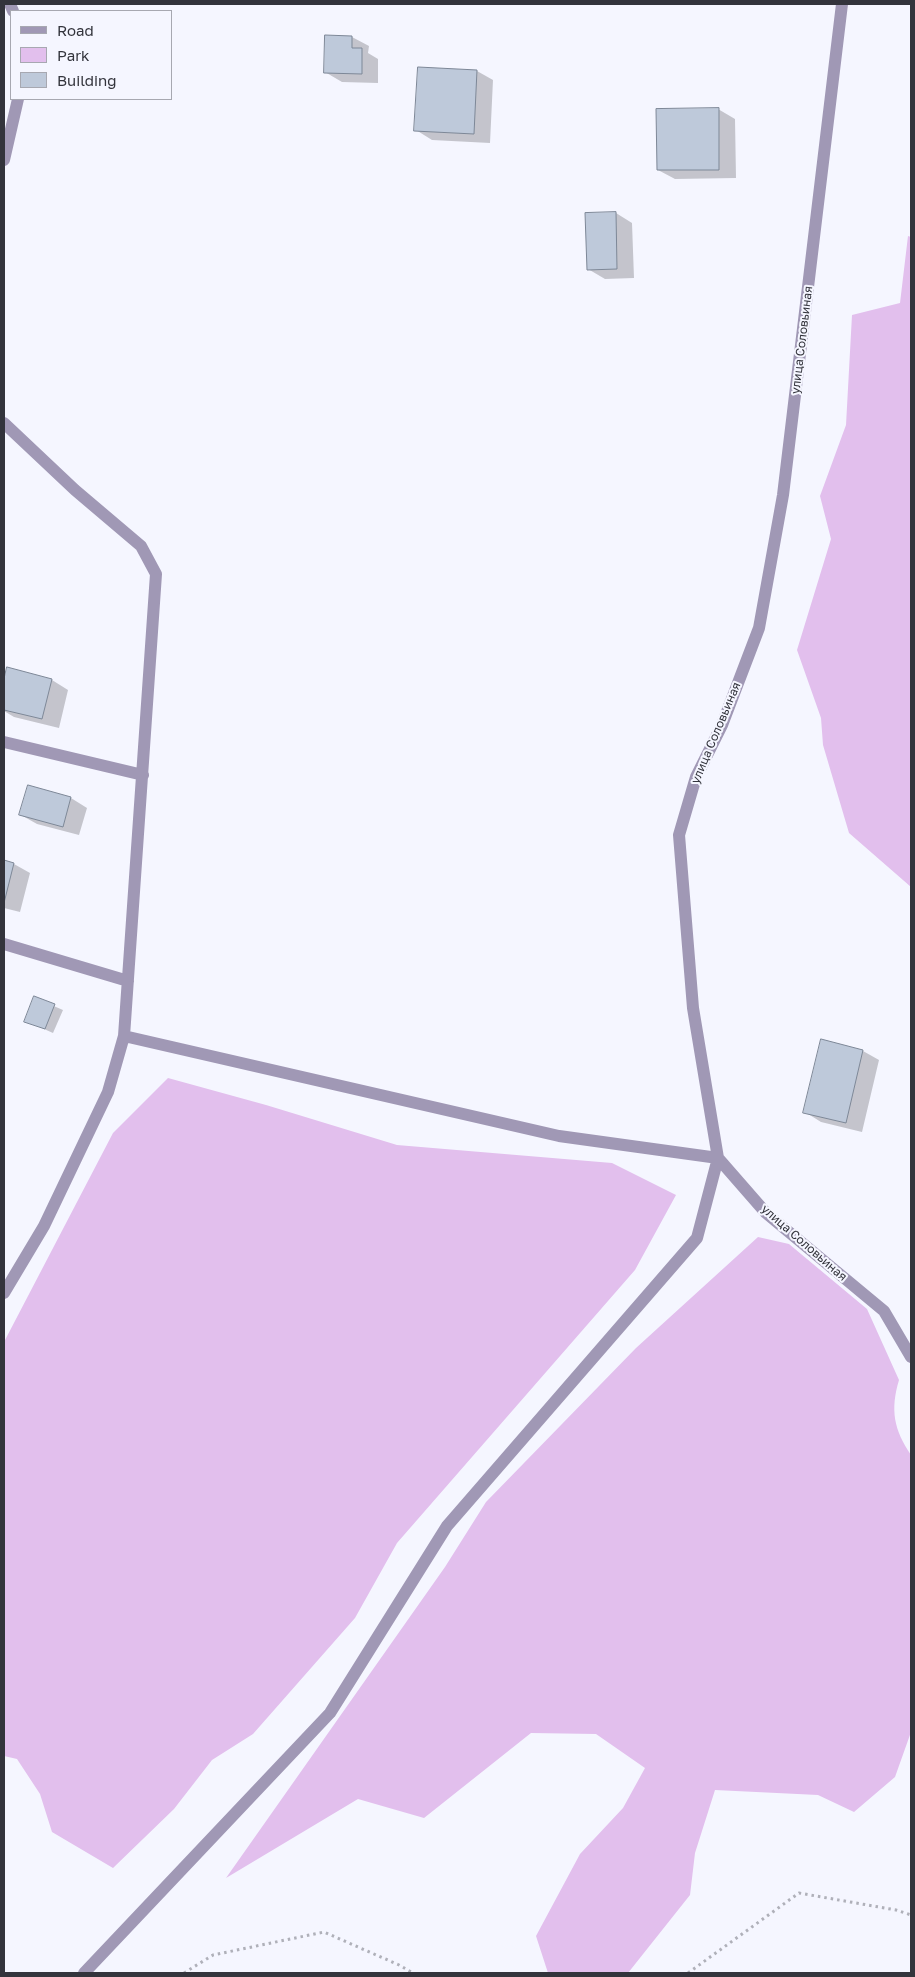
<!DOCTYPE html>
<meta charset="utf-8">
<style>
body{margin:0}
#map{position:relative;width:915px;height:1977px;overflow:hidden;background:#f5f6ff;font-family:"Golos Text",sans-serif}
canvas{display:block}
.frame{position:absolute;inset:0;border:5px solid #33343c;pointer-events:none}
.legend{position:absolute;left:10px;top:10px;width:162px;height:90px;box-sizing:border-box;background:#f5f6ff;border:1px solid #a7a8b1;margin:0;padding:6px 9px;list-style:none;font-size:15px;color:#33343c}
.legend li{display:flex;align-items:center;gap:10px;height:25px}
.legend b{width:25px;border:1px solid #a7a8b1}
</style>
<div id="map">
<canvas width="915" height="1977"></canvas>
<div class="frame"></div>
<ul class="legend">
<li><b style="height:6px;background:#a098b5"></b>Road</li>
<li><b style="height:14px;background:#e2bfed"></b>Park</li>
<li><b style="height:14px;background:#bec9da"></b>Building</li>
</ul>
</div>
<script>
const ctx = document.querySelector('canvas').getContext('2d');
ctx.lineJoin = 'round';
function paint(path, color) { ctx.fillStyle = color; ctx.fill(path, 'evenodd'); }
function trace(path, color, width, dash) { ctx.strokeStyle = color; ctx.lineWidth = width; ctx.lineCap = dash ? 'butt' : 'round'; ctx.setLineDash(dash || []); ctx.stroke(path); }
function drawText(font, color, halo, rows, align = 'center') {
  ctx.font = font + ' "Golos Text",sans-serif'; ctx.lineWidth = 4; ctx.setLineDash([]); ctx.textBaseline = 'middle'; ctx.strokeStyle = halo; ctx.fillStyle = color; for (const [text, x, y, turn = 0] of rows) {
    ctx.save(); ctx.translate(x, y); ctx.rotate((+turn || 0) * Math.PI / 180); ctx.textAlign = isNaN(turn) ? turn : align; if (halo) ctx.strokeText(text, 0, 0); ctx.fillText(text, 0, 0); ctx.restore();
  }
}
paint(new Path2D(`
 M908 236 911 237V887L849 833 823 745 821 718 797 650 831 539 820 496 846 425 852 315 900 303Z
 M168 1078 266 1105 397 1145 612 1163 676 1195 635 1270 397 1543 355 1618 253 1734 212 1760 174 1809 113 1868 52 1832 40 1794 17 1759 4 1756V1342L113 1133Z
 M758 1237 789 1244 867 1309 899 1380C890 1410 894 1430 911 1455V1732L895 1777 854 1812 818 1795 715 1790 695 1853 690 1895 628 1973H548L536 1936 580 1854 623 1808 645 1768 596 1734 531 1733 424 1818 358 1799 226 1878 445 1567 486 1502 636 1348Z`), '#e2bfed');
paint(new Path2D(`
 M326 36 352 37 369 46 368 53 378 59V83L342 82 325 72Z
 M477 71 493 80 490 143 432 140 416 130Z
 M718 109 735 119 736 178 675 179 658 170Z
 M616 213 632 223 634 278 605 279 588 269Z
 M8 669 52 680 68 690 59 728 14 717 4 711V684Z
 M29 786 71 798 87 808 79 835 37 824 21 815Z
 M4 862 14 864 30 873 20 912 4 908Z
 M35 998 63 1010 53 1033 26 1021Z
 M822 1041 863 1051 879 1060 862 1132 821 1122 805 1112Z`), '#0003');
const building = new Path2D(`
 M325 35 352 36V48H362V74L324 73Z
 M418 67 477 70 474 134 414 131Z
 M719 108V170H657L656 109Z
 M616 212 617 269 587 270 585 213Z
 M7 667 52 679 42 719 4 710V679Z
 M28 785 71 797 63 827 19 815Z
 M4 860 14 863 4 903Z
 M34 996 55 1004 45 1029 24 1022Z
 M821 1039 863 1050 846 1123 803 1113Z`);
paint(building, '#bec9da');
trace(building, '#7d8797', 1);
trace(new Path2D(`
 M184 1973 213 1955 324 1932 399 1965 413 1973
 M688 1973 799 1893 896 1910 911 1915`), '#afb0b9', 3, [2.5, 4]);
trace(new Path2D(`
 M10 4 13 11
 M842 4 783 495 759 628 722 725 696 777 679 835 693 1008 718 1158 766 1213 884 1311 911 1357
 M4 160 18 99
 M4 423 75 490 141 546 156 574 124 1036 108 1092 44 1226 4 1293
 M4 742 143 775
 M4 944 128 981
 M124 1036 559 1136 718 1158
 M84 1973 330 1713 447 1526 697 1238 718 1158`), '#a098b5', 12);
drawText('12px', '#33343c', '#f5f6ff', [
 ["улица Соловьиная",802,340,-83],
 ["улица Соловьиная",716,733,-67],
 ["улица Соловьиная",804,1243,41]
]);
</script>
